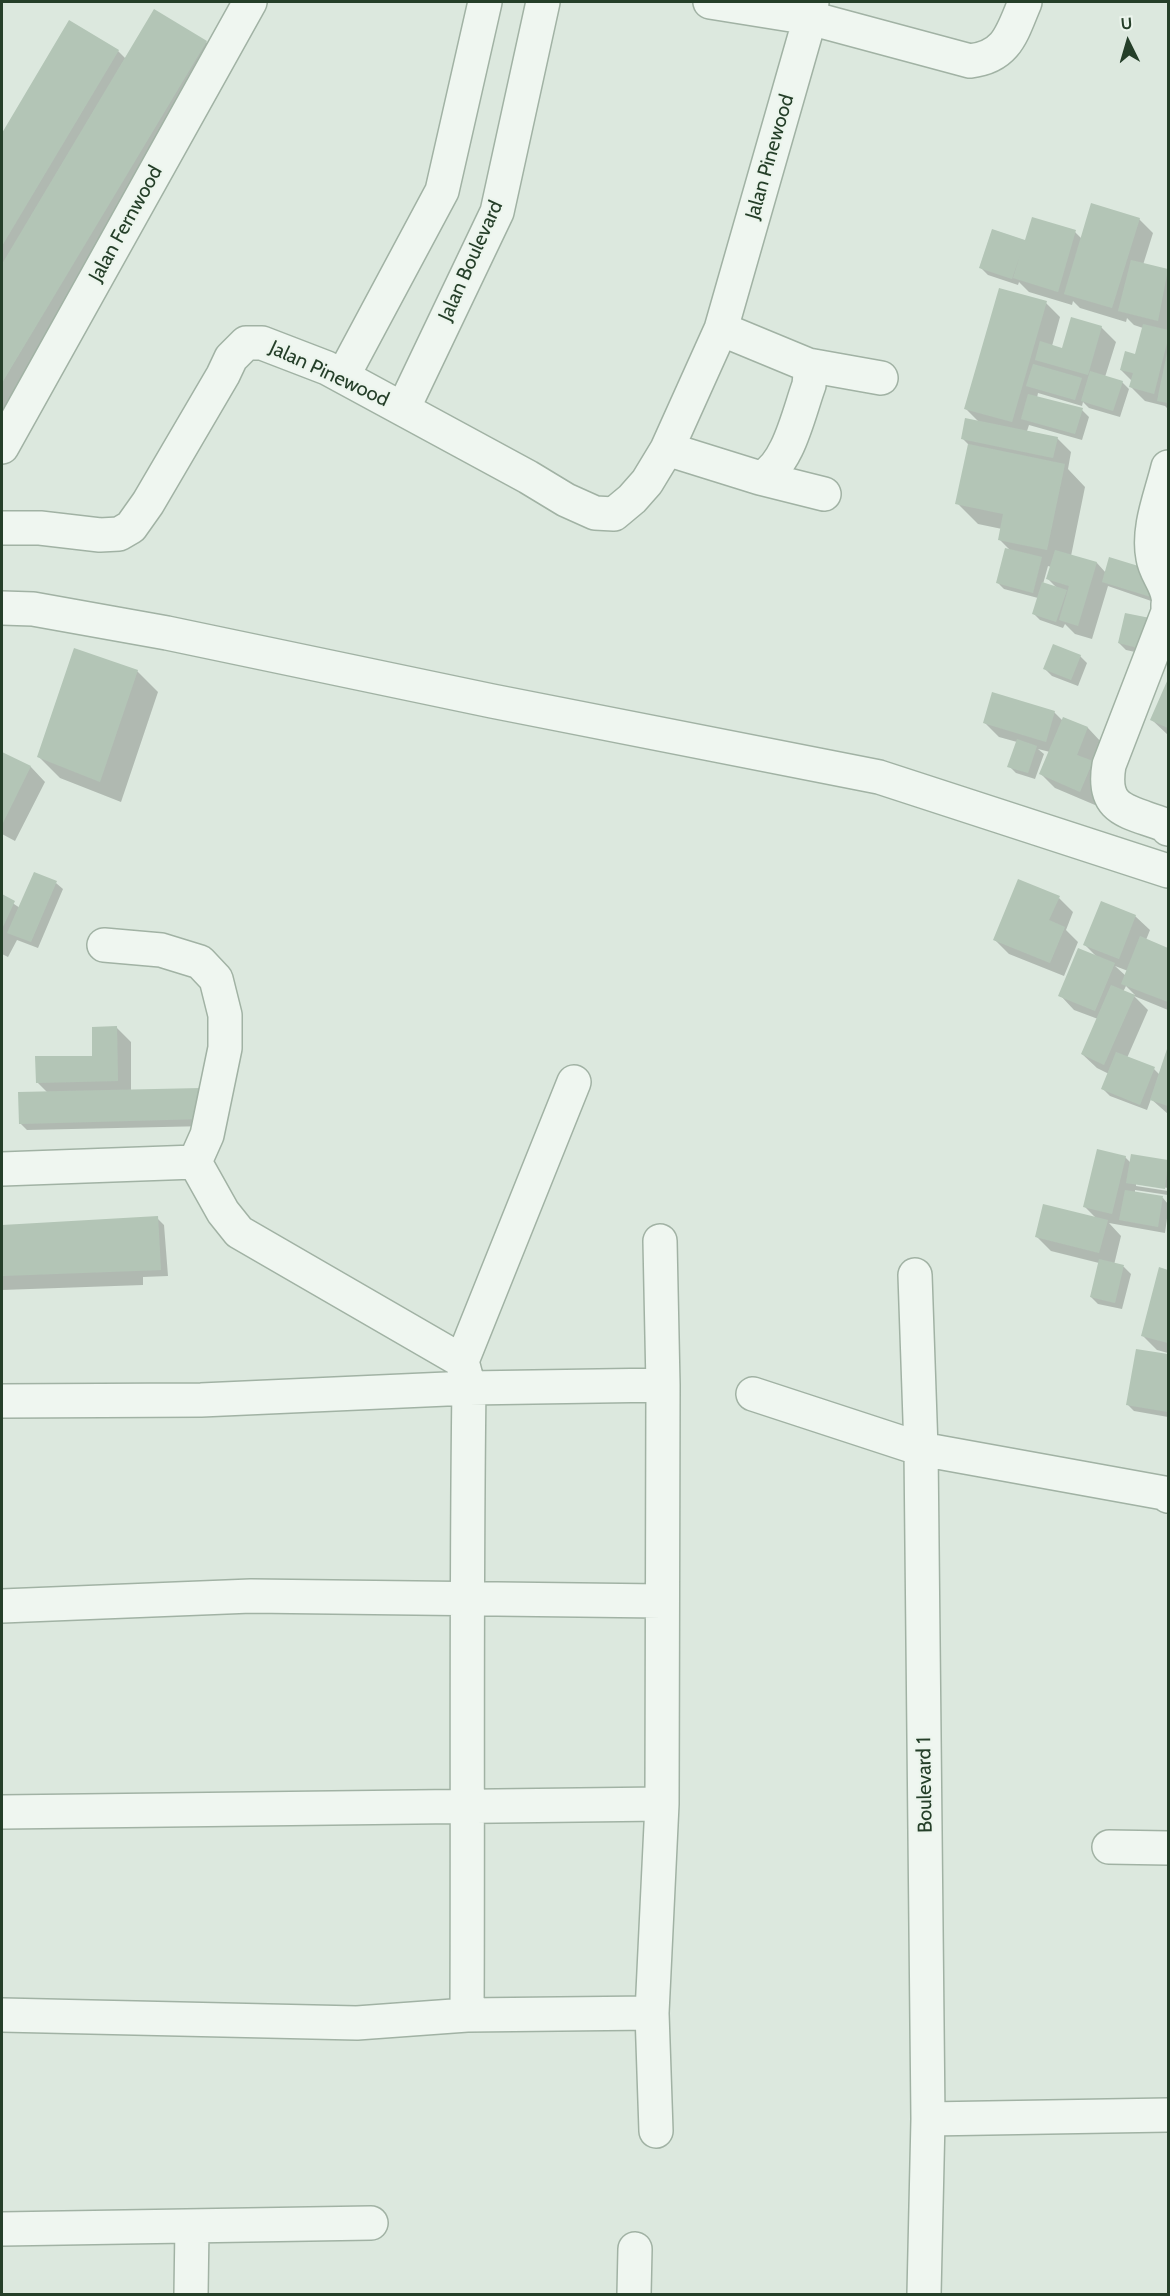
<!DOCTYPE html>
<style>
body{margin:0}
#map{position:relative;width:1170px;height:2296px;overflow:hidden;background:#dce8de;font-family:Cabin,sans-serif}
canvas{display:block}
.frame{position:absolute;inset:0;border:3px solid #253f29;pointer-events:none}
.north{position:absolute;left:1098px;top:12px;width:60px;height:60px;-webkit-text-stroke:4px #ecf5ed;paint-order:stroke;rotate:355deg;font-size:16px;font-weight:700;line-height:24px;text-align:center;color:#253f29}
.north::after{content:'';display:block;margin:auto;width:21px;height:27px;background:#253f29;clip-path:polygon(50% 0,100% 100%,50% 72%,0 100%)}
</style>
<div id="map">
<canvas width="1170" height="2296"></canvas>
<div class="frame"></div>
<div class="north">U</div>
</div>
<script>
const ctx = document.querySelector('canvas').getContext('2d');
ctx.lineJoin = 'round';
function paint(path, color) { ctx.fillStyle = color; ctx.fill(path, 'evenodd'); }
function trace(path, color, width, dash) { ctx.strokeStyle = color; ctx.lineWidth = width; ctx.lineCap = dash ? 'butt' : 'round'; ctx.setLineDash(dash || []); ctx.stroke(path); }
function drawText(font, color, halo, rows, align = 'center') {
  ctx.font = font + ' Cabin,sans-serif'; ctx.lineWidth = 4.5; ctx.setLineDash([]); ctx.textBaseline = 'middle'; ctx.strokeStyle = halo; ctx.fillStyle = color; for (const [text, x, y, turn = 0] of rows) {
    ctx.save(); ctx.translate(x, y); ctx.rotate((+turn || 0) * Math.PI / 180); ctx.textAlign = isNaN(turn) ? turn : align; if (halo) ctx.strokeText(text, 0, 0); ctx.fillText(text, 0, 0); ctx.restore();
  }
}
paint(new Path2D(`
 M70 22 118 51 126 59 206 42 220 56 2 421V135Z
 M1139 219 1153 233 1143 265 1168 270V409L1165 406 1145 401 1131 387 1132 381 1121 370 1136 356 1143 328 1134 325 1127 318 1126 322 1080 308 1073 301 1072 305 1029 292 1019 282 1018 285 988 275 981 268 1024 241 1075 232 1082 239Z
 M1046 303 1060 317 1052 346 1063 349 1101 327 1116 342 1105 377 1122 382 1129 389 1120 417 1089 408 1083 402 1082 406 1038 393 1037 398 1082 410 1089 417 1082 440 1029 425 1027 431 1057 438 1071 452 1068 469 1085 487 1071 556 1097 563 1106 573 1157 574V603L1108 586 1092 639 1075 634 1065 624 1063 628 1040 620 1033 613 1038 598 1004 589 997 582 1011 551 1000 540 1002 529 978 524 957 503 969 445 963 439 980 423 966 409ZM1048 566 1051 567 1048 579 1058 589 1043 584Z
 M1156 626 1149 655 1126 650 1119 643Z
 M1080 656 1087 663 1078 686 1052 676 1045 669Z
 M137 671 158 692 121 802 60 778 39 757Z
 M1168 683V735L1152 720Z
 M1054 712 1063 721 1064 719 1088 728 1102 743 1106 777 1095 805 1055 788 1041 774 1050 752 1038 749 1044 754 1035 779 1016 773 1009 766 1017 742 999 737 984 722Z
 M2 753 31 767 45 782 15 841 2 834Z
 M56 883 63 889 38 948 17 940 8 957 2 954V896L20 908Z
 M1059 898 1073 912 1066 930 1078 942 1064 976 1009 954 995 940Z
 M1135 916 1150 930 1146 940 1168 949V1010L1134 996 1148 1010 1127 1058 1154 1069 1160 1075 1168 1049V1114L1151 1099 1147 1110 1110 1096 1103 1089 1109 1074 1097 1068 1082 1054 1098 1019 1074 1010 1060 995 1098 958 1085 945ZM1115 966 1128 971 1126 976ZM1126 986 1135 995 1123 992Z
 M117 1028 131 1042V1091L208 1126 27 1130 20 1123 48 1093 37 1082 93 1058Z
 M1132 1156 1168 1161V1188L1136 1183V1186L1168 1191V1195L1135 1190V1193L1163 1198 1168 1204V1211L1165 1233 1109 1223 1121 1236 1114 1265 1124 1267 1131 1274 1122 1309 1098 1304 1091 1297 1099 1263 1051 1251 1036 1236 1097 1219 1085 1207 1125 1157 1131 1163Z
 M157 1218 164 1225 168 1276 143 1277V1285L2 1290V1226Z
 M1160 1269 1168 1271V1353L1157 1350 1143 1336Z
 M1137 1350 1168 1355V1417L1134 1411 1127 1404Z`), '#0003');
paint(new Path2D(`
 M154 9 207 41 2 383V264Z
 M69 20 119 50 2 246V133Z
 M1091 203 1140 218 1112 308 1064 294Z
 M1032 217 1076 230 1058 292 1013 278 1020 255 1012 279 979 268 992 229 1025 240Z
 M1131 260 1168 269 1158 321 1118 311Z
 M999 288 1047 301 1012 422 964 409Z
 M1071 317 1102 326 1088 375 1035 360 1040 341 1062 348Z
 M1143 324 1168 330V339L1154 394 1129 387 1133 373 1120 370 1125 351 1135 354Z
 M1167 353H1168V403L1157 401Z
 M1033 364 1082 378 1075 400 1026 386Z
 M1090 371 1123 381 1113 411 1081 401Z
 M1028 394 1083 408 1075 434 1021 419Z
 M965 418 1058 437 1053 458 961 439Z
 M968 444 1065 464 1047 550 998 540 1003 514 955 504Z
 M1005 548 1042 557 1033 593 996 583Z
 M1055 550 1097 562 1078 626 1059 620 1069 586 1046 579Z
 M1109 557 1158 572 1151 597 1102 582Z
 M1042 582 1067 590 1056 622 1032 614Z
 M1125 613 1150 618 1142 649 1118 643Z
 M1053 644 1081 655 1071 680 1043 669Z
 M74 648 138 670 100 782 37 757Z
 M1168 679V728L1150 720Z
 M992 692 1055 711 1046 742 983 723Z
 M1063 717 1088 727 1077 755 1093 761 1080 792 1039 774Z
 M1017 739 1037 746 1028 773 1007 767Z
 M2 752 31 766 2 825Z
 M34 872 57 881 31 942 7 933Z
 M1018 879 1060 896 1049 920 1065 927 1050 963 993 940Z
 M2 894 15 901 2 929Z
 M1101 901 1136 915 1119 959 1083 945Z
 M1140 936 1168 948V1002L1121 984Z
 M1078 948 1115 963 1095 1011 1058 996Z
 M1111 985 1135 995 1104 1065 1081 1054Z
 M117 1026 118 1081 36 1083 35 1056H92V1027Z
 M1168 1046V1106L1150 1100Z
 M1116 1052 1155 1067 1140 1105 1101 1089Z
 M201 1088 202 1119 19 1124 18 1092Z
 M1097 1149 1126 1156 1112 1214 1083 1207Z
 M1131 1154 1168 1160 1165 1189 1126 1183Z
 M1125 1190 1163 1196 1158 1227 1119 1220Z
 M1043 1204 1108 1220 1099 1253 1035 1237Z
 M158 1216 161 1270 2 1276V1225Z
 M1099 1259 1124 1265 1115 1303 1090 1297Z
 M1159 1267 1168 1270V1343L1141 1336Z
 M1136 1349 1168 1354V1412L1126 1405Z`), '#b3c5b6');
const minor = new Path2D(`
 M710 2 810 18 970 61C1007 57 1012 33 1025 2
 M808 365 881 378
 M343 376 442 191 485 2
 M403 409 497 212 543 2
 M2 447 250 2
 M667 449 760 478C788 467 799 412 809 385L810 374 808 365 721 329
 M1168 467C1161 496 1147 528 1153 558 1155 572 1166 583 1168 597
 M760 478 824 494
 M2 528H40L100 535 119 534 131 527 148 503 223 375 231 358 246 343H262L327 368 528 477 566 500 595 513 614 514 632 499 647 482 667 449 721 329 810 18 812 2
 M1168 604V612L1109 765C1101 812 1129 811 1165 825L1168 829
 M2 608 33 609 167 633 492 701 879 777 1168 871
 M195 1162 223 1212 239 1232 462 1361
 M2 1169 195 1162 207 1135 225 1048V1015L216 979 200 962 161 950 104 945
 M915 1275 921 1449 928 2119 924 2294
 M753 1394 921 1449 1164 1493 1168 1496
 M2 1401 201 1400 469 1388 663 1385
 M2 1606 251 1596 661 1601
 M2 1812 662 1804
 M1109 1847 1168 1848
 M2 2015 357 2023 467 2015C468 1806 466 1597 469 1388L462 1361 574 1082
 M467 2015 652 2013
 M928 2119 1168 2115
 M656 2131 652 2013 662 1804 663 1385 660 1241
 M2 2229 371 2223
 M191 2294 192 2226
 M634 2294 635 2249`);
trace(minor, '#a1b2a4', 36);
trace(minor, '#eff6f0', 33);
drawText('20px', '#253f29', '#ecf5ed', [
 ["Jalan Pinewood",770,157,-74],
 ["Jalan Fernwood",126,224,-61],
 ["Jalan Boulevard",471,261,-66],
 ["Jalan Pinewood",329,374,25],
 ["Boulevard 1",925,1785,-91]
]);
</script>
